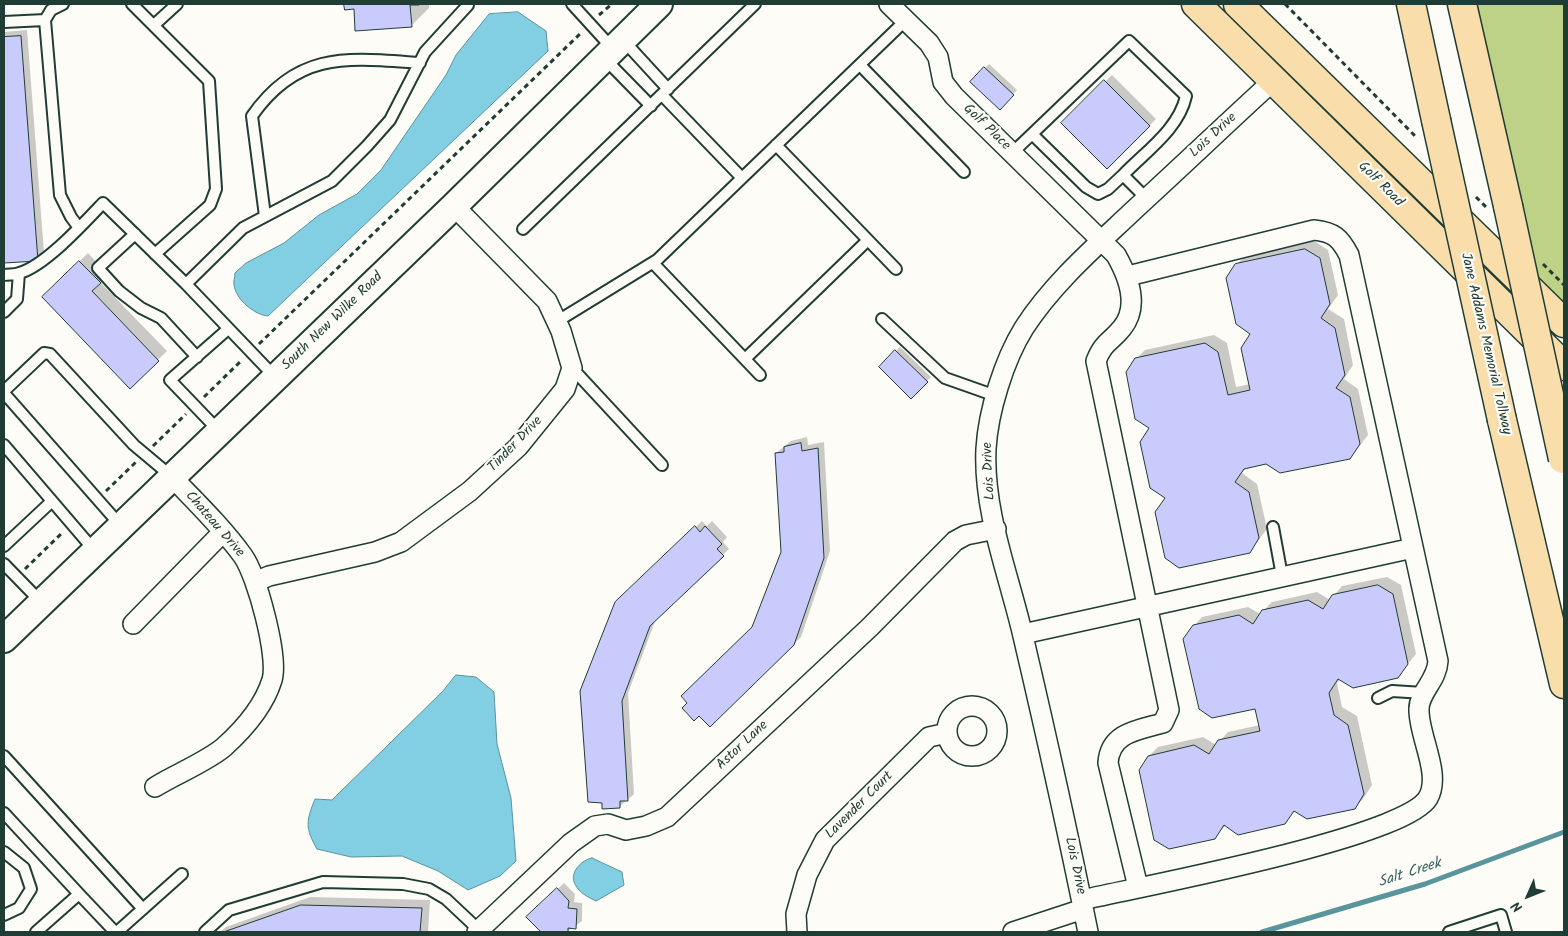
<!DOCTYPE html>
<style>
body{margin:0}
#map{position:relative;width:1568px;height:936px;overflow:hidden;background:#fdfcf7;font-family:Kalam,sans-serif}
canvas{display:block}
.frame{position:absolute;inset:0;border:5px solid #1f3d34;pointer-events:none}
.north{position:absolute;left:1503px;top:871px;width:50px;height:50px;-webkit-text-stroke:4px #fdfcf7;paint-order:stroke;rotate:226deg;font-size:14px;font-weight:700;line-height:20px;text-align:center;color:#1f3d34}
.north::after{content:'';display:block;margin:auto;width:18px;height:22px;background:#1f3d34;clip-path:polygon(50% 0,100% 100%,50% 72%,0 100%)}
</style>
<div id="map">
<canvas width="1568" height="936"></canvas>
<div class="frame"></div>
<div class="north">N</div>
</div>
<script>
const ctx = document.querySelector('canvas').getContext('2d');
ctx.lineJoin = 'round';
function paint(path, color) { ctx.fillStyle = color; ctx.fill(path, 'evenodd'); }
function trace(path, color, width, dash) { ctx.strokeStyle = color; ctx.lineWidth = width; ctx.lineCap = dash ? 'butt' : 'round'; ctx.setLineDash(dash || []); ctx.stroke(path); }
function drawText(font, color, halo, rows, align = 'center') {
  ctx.font = font + ' Kalam,sans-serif'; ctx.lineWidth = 4.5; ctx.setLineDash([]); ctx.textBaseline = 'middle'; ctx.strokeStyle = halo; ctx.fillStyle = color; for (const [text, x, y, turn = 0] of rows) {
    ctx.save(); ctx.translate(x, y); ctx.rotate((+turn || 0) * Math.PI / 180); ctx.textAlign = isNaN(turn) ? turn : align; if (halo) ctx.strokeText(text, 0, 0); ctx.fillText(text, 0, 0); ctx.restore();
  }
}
paint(new Path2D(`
 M1464 4H1564V323L1526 284Z`), '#bed287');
const water = new Path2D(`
 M518 12 546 31 548 51 268 316C255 315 236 300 234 285 233 282 235 277 235 273L246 263 284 243 319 215 357 194 381 170 446 75 456 55 489 14Z
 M456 675 476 677 494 692 497 744 511 798 516 861 500 876 468 890 438 871 402 856 351 857 317 849C305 828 306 821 315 799L332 800 443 691Z
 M592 858 622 872 624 885 596 901C588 897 579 893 575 884 569 873 581 860 592 858Z`);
paint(water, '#82cee2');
trace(water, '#5a949c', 1);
paint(new Path2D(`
 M345 4H429V8L411 26 355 8 346 9Z
 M27 30 44 253 37 260 4 262V32Z
 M989 64 1017 90 1000 108 972 82Z
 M1112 75 1156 119 1107 168 1063 123Z
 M1314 241 1328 250 1338 295 1328 309 1344 319 1353 365 1344 379 1358 389 1368 435 1350 458 1266 463 1247 467 1242 473 1257 484 1267 529 1249 552 1166 498 1136 359 1145 350 1214 335 1227 343 1236 387 1250 384 1252 334 1236 265 1245 256Z
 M88 253 108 274 100 282 167 351 130 387 43 297Z
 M900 347 931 377 911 397 880 367Z
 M807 437 808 445 824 442 830 551 801 637 710 725 753 628 782 552 776 453 791 441Z
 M702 521 707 526 712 521 727 537 723 542 729 549 656 619 628 693 634 794 619 807 616 603Z
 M1387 577 1401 585 1416 654 1397 677 1340 679 1337 683 1342 707 1357 716 1372 785 1363 799 1354 808 1296 810 1284 823 1226 825 1214 838 1149 756 1158 747 1203 737 1216 745 1228 732 1260 725 1256 708 1194 626 1202 617 1248 607 1260 614 1272 602 1317 592 1330 600 1342 586Z
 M564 883 575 894 574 902 582 903V921L567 932H543L528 917Z
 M310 897 430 900 428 932H220L226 927Z`), '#0003');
trace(new Path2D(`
 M1262 932 1425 884 1564 832`), '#5a949c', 5);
const building = new Path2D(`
 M344 4H419V5H410L412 27 355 31 354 9 345 10Z
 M21 36 38 261 4 263V37Z
 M984 67 1014 95 1000 110 970 82Z
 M1104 80 1150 126 1107 169 1061 123Z
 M1305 249 1320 258 1330 304 1321 318 1335 328 1345 375 1336 388 1350 397 1360 444 1350 459 1280 473 1266 464 1244 469 1235 482 1249 492 1259 538 1250 553 1179 568 1165 558 1155 512 1165 498 1150 488 1140 442 1149 428 1135 419 1126 372 1135 358 1205 343 1218 352 1228 395 1250 390 1241 348 1250 334 1236 324 1226 278 1235 264Z
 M79 261 101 283 92 291 159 361 130 389 42 297Z
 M895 350 928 382 911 399 879 367Z
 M801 443 802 451 818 448 824 558 794 645 710 727 699 716 694 721 682 708 687 703 681 696 752 627 781 552 775 453 784 452V447Z
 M695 526 700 532 705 526 722 544 717 549 724 556 650 626 622 701 628 801H620V808L602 809V803L588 802 580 691 615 602Z
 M1378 585 1393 594 1408 664 1398 678 1353 688 1338 679 1329 693 1334 715 1348 725 1364 794 1355 809 1307 819 1294 811 1285 824 1238 835 1224 825 1215 839 1169 849 1154 840 1139 770 1148 756 1194 745 1209 754 1218 740 1260 731 1255 709 1212 718 1199 709 1183 639 1193 625 1239 615 1253 624 1262 610 1308 600 1323 609 1332 595Z
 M557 888 569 901 568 908 577 909 576 929 568 928V932H541L526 917Z
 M301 905 422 908 420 932H224Z`);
paint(building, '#cacbfd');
trace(building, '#1f3d34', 1);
const lane = new Path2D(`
 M63 4 51 10 45 20 60 195 71 217 79 228
 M132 4 209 81 216 189 210 205 155 254
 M572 4 613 49
 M4 22 45 20
 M154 25 177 4
 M623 40 668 89
 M605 59 651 106
 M860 65 964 172
 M662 95 742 178
 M1032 134 1129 41 1186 96C1179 129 1145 152 1123 175
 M776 145 896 269
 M1012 153 1032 134 1086 187 1098 194 1108 189 1123 175 1147 199
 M265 216 252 116C298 50 349 58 420 63
 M523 229 755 4
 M135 234 98 268 119 291 141 308 161 318 197 357
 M653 263 760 375
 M4 275C9 274 15 275 19 273 44 267 85 222 103 203L186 284 275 377
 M186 284 243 228 332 181 367 146 390 120 425 52 468 5
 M4 312 17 299 19 273
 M882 319 945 378 996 396
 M556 322 657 260 906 20
 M745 359 868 240
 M572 368 662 465
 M4 391 44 353 50 354 134 445 171 476
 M4 393 121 526
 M219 431 170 380 228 329
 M4 445 94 550
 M1273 527 1282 576
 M4 546 51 502
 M4 564 41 602
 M1378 698 1392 691 1424 693
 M4 756 143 909
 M4 813 79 894
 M4 852 24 868 31 889 19 908 4 915
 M36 932 79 894 115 932
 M117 932 182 874
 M205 932 229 910 323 882 403 884 429 889 446 899 479 930
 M1449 932 1501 915 1506 932`);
const street = new Path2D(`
 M889 4 929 43 938 57 943 82 954 96 1116 255C1128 276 1140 306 1122 328 1110 343 1104 341 1096 361L1169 710 1163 723C1139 730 1110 732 1108 763L1138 887
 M255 582 269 576 375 552 401 542 470 491 518 447 565 389 572 368 561 331 547 301 454 206
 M133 624 223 532
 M1023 634 1413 548
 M947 731a25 25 0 1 1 50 0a25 25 0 1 1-50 0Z
 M155 787C174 775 208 761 224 747 244 729 264 706 272 680 279 657 257 576 243 556 222 527 196 502 172 477
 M1082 900C1138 887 1404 838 1428 798 1442 774 1418 735 1419 709 1419 692 1437 681 1438 661L1349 255C1340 238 1334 232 1314 230L1128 276
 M477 932 571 843 595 826 608 824 626 830 646 826 667 817 870 627 955 541 966 535 996 529
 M797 932 796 914 807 875 825 840 929 737 947 733
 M1013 932 1083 909
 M1088 932C1068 833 1046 734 1023 636 1009 575 983 512 986 449 988 412 1004 360 1024 328 1053 283 1095 247 1134 210 1181 167 1227 123 1274 80`);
const secondary = new Path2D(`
 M4 639 454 206 659 4`);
const primary = new Path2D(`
 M1196 4 1564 366
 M1238 4 1564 323`);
const highway = new Path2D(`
 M1411 4 1436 120
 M1462 4 1508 206
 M1502 420 1564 684`);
trace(lane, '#1f3d34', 14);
trace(street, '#1f3d34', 22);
trace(secondary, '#1f3d34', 30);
trace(primary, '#1f3d34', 31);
trace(highway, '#1f3d34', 31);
trace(new Path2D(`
 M1285 4 1417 138
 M599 15 612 4
 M1476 197 1486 207
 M1543 264 1564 285
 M259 344 582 32
 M204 397 242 360
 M153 446 186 414
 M106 491 136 462
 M25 569 62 533`), '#1f3d34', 3, [5, 4]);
trace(lane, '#fdfcf7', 10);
trace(street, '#fdfcf7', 19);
trace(secondary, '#fdfcf7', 26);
trace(primary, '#f9deab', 28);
trace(highway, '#f9deab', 28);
const highwayBridge = new Path2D(`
 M1436 120 1502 420
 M1508 206 1563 459`);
trace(highwayBridge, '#1f3d34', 31, []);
trace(highwayBridge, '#f9deab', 28);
drawText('14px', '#1f3d34', '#fdfcf7', [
 ["Golf Place",986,128,44],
 ["Lois Drive",1214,136,-43],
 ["Golf Road",1380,185,45],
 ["South New Wilke Road",333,322,-44],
 ["Jane Addams Memorial Tollway",1485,344,77],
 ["Tinder Drive",516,445,-46],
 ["Lois Drive",990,471,-93],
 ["Chateau Drive",214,525,49],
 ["Astor Lane",743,746,-43],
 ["Lavender Court",860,806,-45],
 ["Lois Drive",1074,866,78]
]);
drawText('italic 15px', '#386160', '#fdfcf7', [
 ["Salt Creek",1410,874,-18]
]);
</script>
